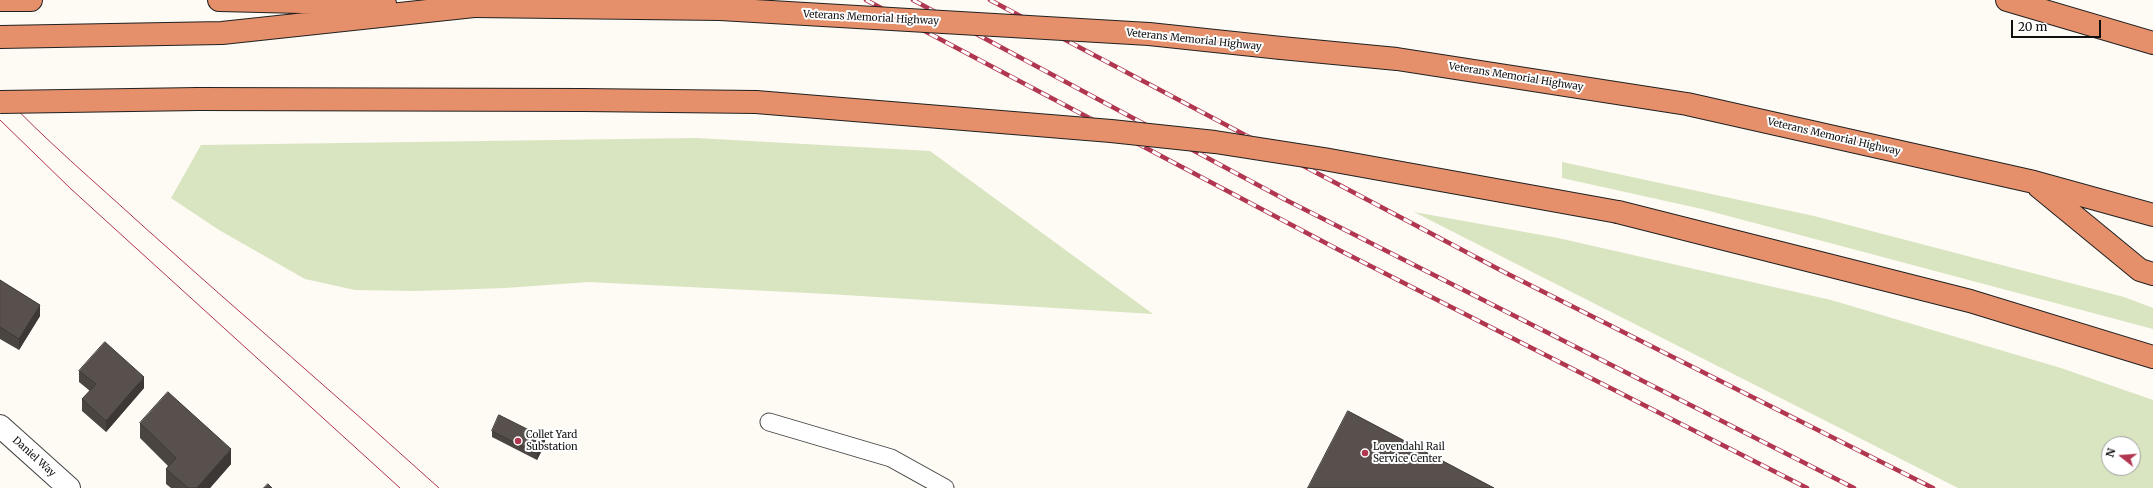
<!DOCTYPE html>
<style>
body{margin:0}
#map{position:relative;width:2153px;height:488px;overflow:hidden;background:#fefaf4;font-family:Merriweather,serif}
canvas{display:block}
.north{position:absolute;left:2101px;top:436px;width:40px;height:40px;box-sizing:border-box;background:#fff;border:1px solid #9f9f9f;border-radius:50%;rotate:287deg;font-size:11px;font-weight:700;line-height:16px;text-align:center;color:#101010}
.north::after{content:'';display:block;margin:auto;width:14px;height:18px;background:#b1364f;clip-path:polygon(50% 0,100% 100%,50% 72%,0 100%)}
.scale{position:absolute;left:2011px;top:20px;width:90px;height:18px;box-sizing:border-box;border:2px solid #101010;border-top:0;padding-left:5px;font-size:12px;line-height:14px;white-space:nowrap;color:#101010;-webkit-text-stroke:3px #fff;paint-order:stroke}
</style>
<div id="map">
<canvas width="2153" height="488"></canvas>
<div class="north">N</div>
<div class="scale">20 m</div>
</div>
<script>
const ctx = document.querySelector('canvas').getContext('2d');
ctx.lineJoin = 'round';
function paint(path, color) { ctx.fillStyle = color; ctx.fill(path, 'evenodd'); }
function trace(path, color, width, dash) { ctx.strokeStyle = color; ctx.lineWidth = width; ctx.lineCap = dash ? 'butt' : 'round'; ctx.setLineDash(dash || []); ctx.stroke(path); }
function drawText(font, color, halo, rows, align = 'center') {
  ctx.font = font + ' Merriweather,serif'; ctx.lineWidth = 4; ctx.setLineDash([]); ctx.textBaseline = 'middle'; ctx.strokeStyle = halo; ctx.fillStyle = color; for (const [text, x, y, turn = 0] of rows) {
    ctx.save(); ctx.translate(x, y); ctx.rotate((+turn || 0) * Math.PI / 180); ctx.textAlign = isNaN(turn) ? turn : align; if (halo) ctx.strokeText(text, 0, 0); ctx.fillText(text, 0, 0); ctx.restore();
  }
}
paint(new Path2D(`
 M696 138 930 151 1153 314 828 294 589 282 505 288 416 291 355 290 305 279 219 230 171 198 201 145Z
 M1562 162 1814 216 2124 297 2153 308V329L1702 209 1562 178Z
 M1414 212 1558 238 1831 300 2061 368 2153 400V488H1958ZM2109 444H2133V468H2109Z`), '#d9e5c0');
const service = new Path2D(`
 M769 422 891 458 945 488`);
const minor = new Path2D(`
 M0 426 69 488`);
const motorway = new Path2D(`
 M0 0H31
 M219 0 385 4
 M2007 0 2153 43
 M0 37 222 33 474 6
 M1281 48 1397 59 1687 104 2034 182 2153 215
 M198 99 583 100
 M2039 187 2140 270 2153 274
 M1618 212 1970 301 2153 357`);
trace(service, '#434343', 19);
trace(minor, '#434343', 24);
trace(motorway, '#212121', 24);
trace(service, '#fff', 17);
trace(minor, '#fff', 22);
trace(motorway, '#e5906b', 22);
trace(new Path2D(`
 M0 92C45 140 95 182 143 226 241 314 342 400 439 488
 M0 120 71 189 400 488`), '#b1364f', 1);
const rail = new Path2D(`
 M866 0 1339 250 1807 488
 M913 0 1284 199 1854 488
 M990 0 1502 271 1933 488`);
trace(rail, '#b1364f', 4.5);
trace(rail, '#fff', 3, [9]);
const motorwayBridge = new Path2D(`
 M474 6 720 9 1149 34 1281 48
 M583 100 756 102 1111 131 1215 142 1324 159 1618 212
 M0 102 198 99`);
trace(motorwayBridge, '#212121', 24, []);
trace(motorwayBridge, '#e5906b', 22);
paint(new Path2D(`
 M0 280 40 316 19 350 0 339Z
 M79 371 144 388 106 432 82 411V399L90 391 79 382Z
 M140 423 231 464 210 488H171L166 484V469L168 466 140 438Z
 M492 431 545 444 537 460 492 437Z`), '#4b4542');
paint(new Path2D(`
 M40 305V316L19 350V339Z
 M144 377V388L106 432V421Z
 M545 438V444L537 460V454Z
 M231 449V464L210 488H197Z`), '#3d3836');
const building = new Path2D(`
 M0 280 40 305 19 339 0 327Z
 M105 342 144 377 106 421 82 399 96 384 79 371Z
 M168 392 231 449 197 488H188L166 469 176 458 140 423Z
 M1348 411 1494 488H1308Z
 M499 415 545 438 537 454 492 431Z
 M268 484 272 488H264Z`);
paint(building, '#57504d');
trace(building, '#3d3836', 1);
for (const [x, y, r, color] of [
 [518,441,4,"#b1364f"],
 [1365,453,4,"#b1364f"]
]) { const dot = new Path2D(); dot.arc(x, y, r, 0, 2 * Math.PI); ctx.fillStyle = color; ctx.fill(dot); trace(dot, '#fff', 1.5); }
drawText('10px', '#101010', '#fff', [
 ["Veterans Memorial Highway",871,18,3],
 ["Veterans Memorial Highway",1194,40,6],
 ["Veterans Memorial Highway",1516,77,9],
 ["Veterans Memorial Highway",1834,137,13],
 ["Daniel Way",34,457,42]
]);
drawText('10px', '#101010', '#fff', [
 ["Collet Yard",526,435],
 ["Substation",526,447],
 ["Lovendahl Rail",1373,447],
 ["Service Center",1373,459]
], 'left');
</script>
